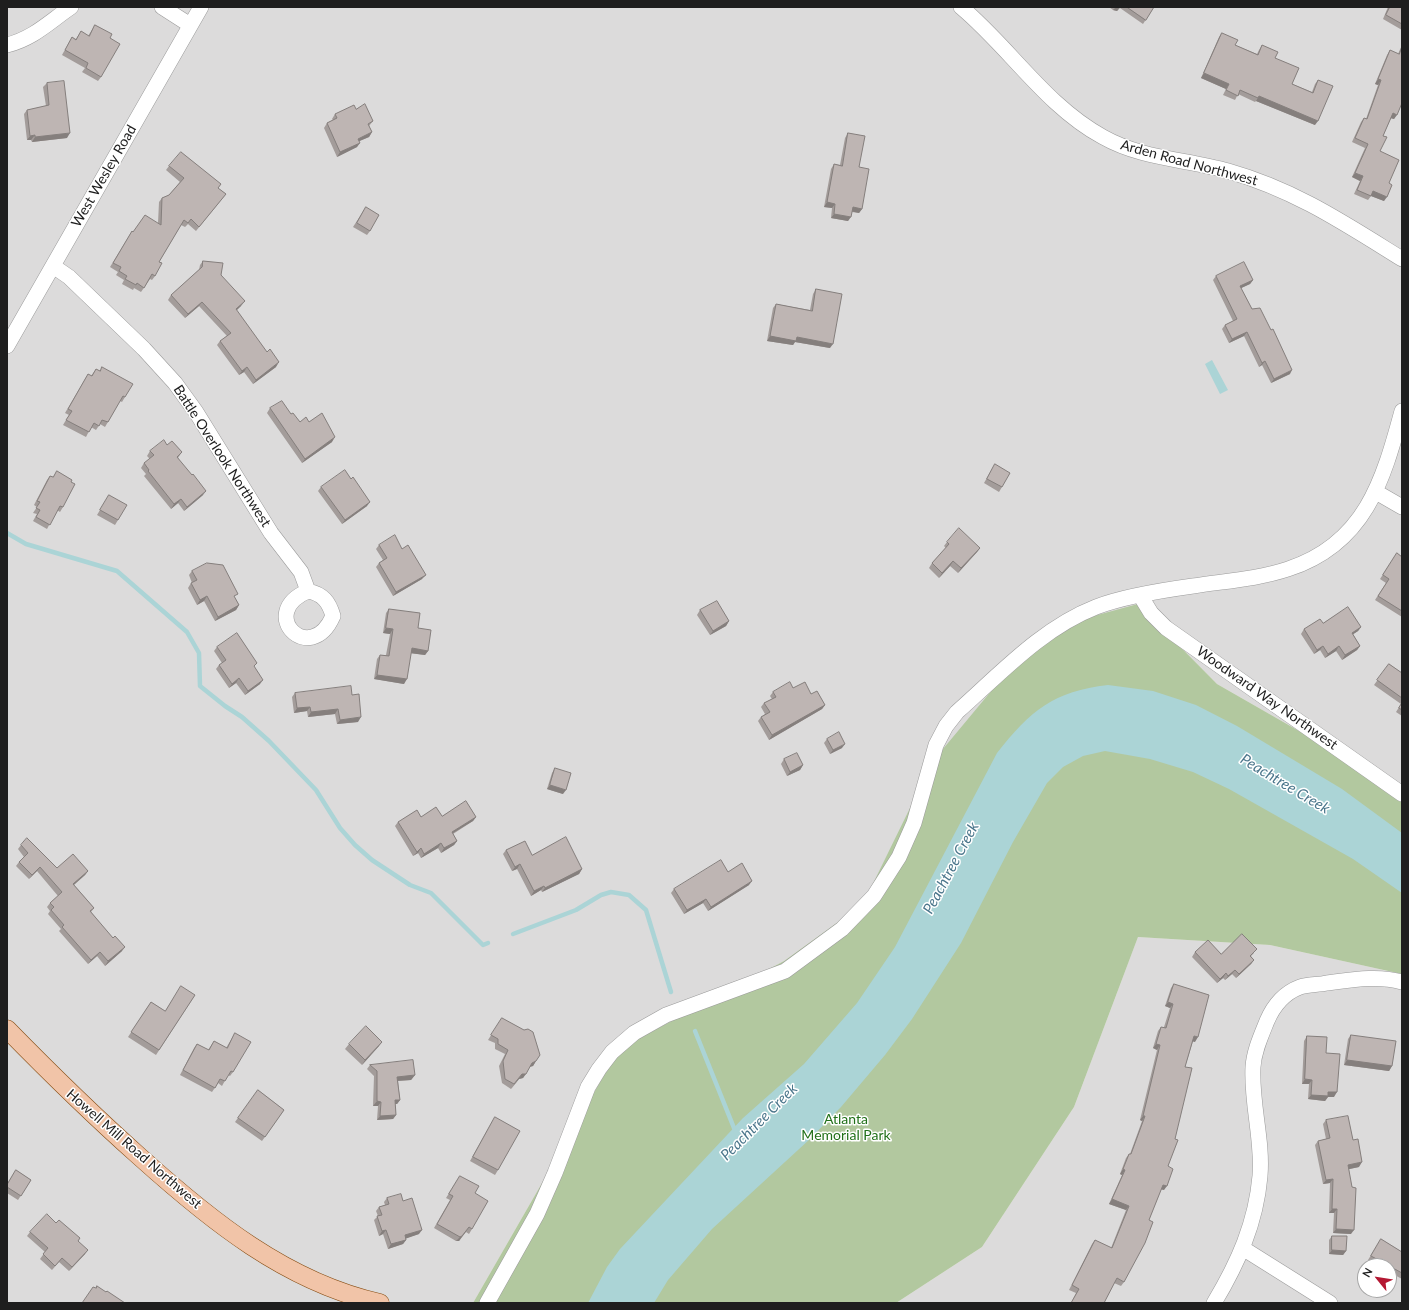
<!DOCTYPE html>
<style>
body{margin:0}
#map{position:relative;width:1409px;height:1310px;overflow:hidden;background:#eeeae5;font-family:Lato,sans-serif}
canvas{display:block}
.frame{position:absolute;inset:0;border:8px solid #1e1e1e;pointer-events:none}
.north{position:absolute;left:1357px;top:1258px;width:40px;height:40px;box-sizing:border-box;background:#fff;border:1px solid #a5a5a5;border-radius:50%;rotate:300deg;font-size:11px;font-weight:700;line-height:16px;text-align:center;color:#1e1e1e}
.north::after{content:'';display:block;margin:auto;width:14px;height:18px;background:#b41833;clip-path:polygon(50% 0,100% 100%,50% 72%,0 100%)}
</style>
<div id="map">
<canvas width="1409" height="1310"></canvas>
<div class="frame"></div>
<div class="north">N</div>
</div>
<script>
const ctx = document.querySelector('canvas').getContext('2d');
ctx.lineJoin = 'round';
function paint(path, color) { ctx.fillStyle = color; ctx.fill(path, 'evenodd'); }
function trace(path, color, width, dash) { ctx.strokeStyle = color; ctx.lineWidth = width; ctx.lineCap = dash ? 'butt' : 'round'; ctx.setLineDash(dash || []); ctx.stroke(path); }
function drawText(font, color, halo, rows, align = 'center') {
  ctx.font = font + ' Lato,sans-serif'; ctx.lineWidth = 3; ctx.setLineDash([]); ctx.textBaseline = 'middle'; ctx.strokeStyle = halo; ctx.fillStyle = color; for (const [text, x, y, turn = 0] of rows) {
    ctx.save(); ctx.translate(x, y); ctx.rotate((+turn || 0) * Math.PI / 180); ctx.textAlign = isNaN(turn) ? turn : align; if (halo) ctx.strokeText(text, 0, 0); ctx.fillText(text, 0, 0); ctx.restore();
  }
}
paint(new Path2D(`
 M7 7H1402V790L1217 684 1160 626 863 904 784 961 619 1049 473 1303H7Z
 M1138 937 1270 945 1402 974V1303H896L982 1247 1074 1107ZM1365 1266H1389V1290H1365Z`), '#dcdbdb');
paint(new Path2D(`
 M1138 604 1217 684 1402 790V974L1270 945 1138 937 1074 1107 982 1247 896 1303H473L619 1049 784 961 863 904 933 761 1042 630Z`), '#b2c89f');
paint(new Path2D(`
 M1212 360 1228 390 1220 394 1205 364Z
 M1108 685 1153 691 1196 705 1237 726 1342 789 1402 833V893L1353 859 1229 789 1193 772 1150 759 1105 751 1083 756 1063 767 1047 783 1013 842 961 943 912 1019 885 1055 841 1107 810 1139 712 1229 668 1280 654 1303H588L607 1267 620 1249 743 1118 804 1064 857 1003 895 947 997 753C1030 711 1054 691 1108 685Z`), '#abd4d6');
trace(new Path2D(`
 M7 533 26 544 117 571 187 632 199 653 200 686 225 706 242 717 269 741 316 790 340 828 355 845 372 860 410 885 431 893 483 945 488 943
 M513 934 576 910 601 895 611 892 629 895 646 910 671 992
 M695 1031 736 1133`), '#abd4d6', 4.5);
const minor = new Path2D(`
 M162 7 190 25
 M961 7C1010 48 1046 106 1103 137 1142 159 1186 159 1228 171 1295 190 1344 223 1402 259
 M7 45C34 38 49 22 71 7
 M53 266 69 277 144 349 175 383 196 412 271 533 301 572 308 591C256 613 310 668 333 616 329 602 323 594 308 591
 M7 346 201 7
 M1376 492 1402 507
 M1140 595 1151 613 1166 628 1402 794
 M1244 1249 1330 1303
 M487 1303 537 1214 555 1173 588 1087 599 1069 612 1052 634 1033 666 1015 785 971 842 929 874 896 899 857 914 823 936 745 946 726 957 712C1000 674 1042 628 1096 607 1124 596 1164 590 1193 586 1225 581 1258 579 1288 569 1365 544 1383 481 1402 411
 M1214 1303C1238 1263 1256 1223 1260 1176 1263 1139 1251 1104 1253 1067 1254 1051 1261 1036 1267 1021 1273 1007 1284 993 1300 987 1308 984 1318 985 1327 983 1351 980 1377 975 1402 982`);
const major = new Path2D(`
 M7 1029C50 1073 94 1116 140 1157 210 1220 286 1282 380 1303`);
trace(minor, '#9b9b9b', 16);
trace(major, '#864c12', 19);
trace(minor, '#fff', 15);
trace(major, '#f1c4a8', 18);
paint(new Path2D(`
 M1109 7H1154L1143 24 1120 8 1117 11 1113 10Z
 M1388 7H1402V30L1383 19Z
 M95 25 110 38 101 77 98 81 82 72 85 68 62 55 72 37 76 39 81 31 88 36Z
 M1222 33 1235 45 1257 54 1259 50 1262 45 1275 58 1292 84 1312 92 1315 84 1318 80 1315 125 1256 101 1255 102 1238 94 1235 100 1223 95 1226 89 1201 78 1219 37Z
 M1402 45V103L1394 119 1391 118 1383 136 1380 151 1389 183 1384 201 1371 196 1368 200 1354 194 1360 181 1352 177 1365 148 1352 142 1361 122 1364 118 1366 119 1378 85 1375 84 1387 55 1390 50 1398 54Z
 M47 83 67 138 32 142 31 140H27L24 114 27 110 46 106 43 87Z
 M356 109 373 121 369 126 372 132 369 137 359 141 357 147 337 157 324 128 327 123 333 120 332 119 335 114Z
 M848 133 859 167 862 209 859 213 852 212 848 221 831 218 832 208 824 207 831 169 834 164 840 165 845 138Z
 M169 166 221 184 218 188 226 194 196 231 188 224 185 227 181 225 159 262 155 276 152 280 150 279 141 292 134 288 133 290 122 284 124 280 116 275 118 272 110 267 132 231 133 232 158 223 159 202 162 198 169 195 180 182 166 170Z
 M366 207 370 231 367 235 353 227Z
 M203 261 221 275 241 306 236 310 276 367 253 384 244 372 239 375 217 345 220 341 227 336 199 306 185 318 168 300 171 295 199 270 200 265Z
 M1216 276 1253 280 1250 284 1241 288 1252 309 1290 374 1271 383 1262 365 1259 367 1244 336 1229 343 1222 329 1225 325 1233 321 1213 280Z
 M816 289 830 348 795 342 793 345 767 341 773 308 776 304 810 310 813 294Z
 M102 367 125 397 122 402 120 401 105 427 100 424 96 430 91 427 86 437 63 425 69 415 65 413 88 374 91 376 96 369 100 371Z
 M270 408 291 414 300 422H309L332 442 302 463 267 413Z
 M167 445 182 452 178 458 203 495 184 511 178 503 171 509 144 476 146 474 141 468 144 463 150 459 147 456 150 451Z
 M995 464 1002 487 999 492 984 483Z
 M57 471 71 482 63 507 60 512 57 510 47 529 33 521 37 514 33 513 37 507 34 505 47 480 50 476 53 477Z
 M321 487 367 506 342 524 318 491Z
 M109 495 118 520 115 525 97 515Z
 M947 542 980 548 977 552 958 573 950 566 939 578 929 568 932 563 946 548 944 546Z
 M379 545 402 549 422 579 393 596 376 567 379 563 383 560 376 549Z
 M1397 553 1402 557V617L1375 600 1386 583 1380 579Z
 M192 571 235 598 239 605 236 610 215 621 204 601 197 605 188 588 191 583H192L189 575Z
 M389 609 418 628 428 651 425 655 411 653 404 684 374 679 377 659 380 655H386L390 634 383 633 386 613Z
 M700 610 729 621 726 626 710 635 697 615Z
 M1323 623 1361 627 1358 631 1353 634 1360 646 1357 650 1342 660 1336 651 1325 658 1320 650 1314 654 1301 634 1304 629Z
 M217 647 260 684 245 695 236 683 229 688 216 669 219 665 222 663 214 651Z
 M1389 664 1402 673V716L1396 712 1401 704 1374 685Z
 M793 688 825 705 822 709 769 740 758 721 761 717 765 714 761 707 764 703 772 699 770 696 773 692Z
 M295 693 352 695 358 722 337 724 335 714 308 717 307 711 294 713 292 697Z
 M827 739 842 748 830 754 824 743Z
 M784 759 803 765 800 770 787 776 781 764Z
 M555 768 563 794 547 789 552 773Z
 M442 816 476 817 473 821 453 834 457 841 454 845 441 853 438 848 421 858 418 853 413 856 395 826 398 822 421 817Z
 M21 845 57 868 88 871 85 875 74 885 94 908 91 912 122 951 105 966 97 956 88 964 59 931 61 929 48 914 50 911 47 907 50 903 58 896 37 871 29 879 16 866 19 862 24 857 18 849Z
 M506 850 532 855 582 869 579 874 542 892 541 890 531 896 517 869 512 871 503 854Z
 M728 872 749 885 708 911 703 903 684 914 671 893 674 889Z
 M1195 952 1221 954 1254 953 1251 956 1254 960 1251 964 1236 978 1232 974 1225 980 1223 978 1217 983 1192 957Z
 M1174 984 1195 1042 1193 1041 1185 1067 1164 1190 1161 1189 1124 1282 1121 1286 1114 1283 1104 1303H1071L1076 1293 1069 1290 1092 1244 1095 1240 1111 1248 1126 1210 1109 1204 1122 1175 1120 1174 1126 1158 1129 1154H1130L1142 1121 1140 1120 1157 1050 1153 1048 1158 1031 1161 1027H1164L1170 1008 1165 1006 1171 988Z
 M195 995 156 1055 128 1037 151 1002 165 1011Z
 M502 1018 536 1061 533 1066 529 1067 523 1078 519 1079 511 1089 502 1083 499 1066 505 1054 495 1049V1043L488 1040Z
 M235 1033 233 1072 230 1076 228 1075 222 1086 218 1083 212 1092 180 1075 194 1048 197 1044 208 1050 214 1041 226 1048Z
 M1351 1035 1392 1066 1389 1071 1344 1065 1348 1039Z
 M1307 1036 1326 1053 1334 1097H1328L1325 1101 1308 1099 1309 1084H1302L1304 1041Z
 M349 1044 379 1046 362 1065 345 1049Z
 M370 1065 415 1075 411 1080 398 1081 400 1100 397 1104H395L396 1115 393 1119 377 1120 378 1106H373L374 1076 367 1069Z
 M258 1090 284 1110 262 1141 235 1122Z
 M495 1117 498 1170 495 1175 470 1161 492 1122Z
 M1326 1120 1353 1140 1359 1167 1349 1169 1351 1234 1333 1233 1334 1213H1329L1330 1183 1323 1184 1315 1145 1318 1141 1326 1139 1323 1124Z
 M16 1170 31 1180 18 1200 7 1193V1184Z
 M460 1176 475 1193 472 1229 469 1234 466 1232 459 1241H456L434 1228 450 1200 446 1198Z
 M387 1198 403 1201 419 1234 406 1238V1240L403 1244 388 1249 383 1234 379 1236 374 1220 378 1216 376 1211 379 1207 385 1205 384 1202Z
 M56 1223 80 1238 78 1241 85 1254 69 1271 59 1262 52 1270 40 1259 45 1252 27 1236 30 1232Z
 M1332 1236 1346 1251 1343 1255 1329 1254V1240Z
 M1381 1239 1402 1252V1279L1389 1272V1266H1379L1368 1260Z`), '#a39c9a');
paint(new Path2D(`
 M1116 7H1120L1117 11 1113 10Z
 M1204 73 1229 84 1226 89 1201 78Z
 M1378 79 1381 80 1378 85 1375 84Z
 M1259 96 1318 121 1315 125 1256 101Z
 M1393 113 1397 115 1394 119 1390 118Z
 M372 132 369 137 355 143 358 139Z
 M70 133 67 138 32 142 35 137Z
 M35 135 31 140H27L30 136Z
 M360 143 357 147 337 157 340 152Z
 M1355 173 1363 176 1360 181 1352 177Z
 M1373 191 1387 197 1384 201 1371 196Z
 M827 202 835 204 832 208 824 207Z
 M853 207 862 209 859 213 850 211Z
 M834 214 851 217 848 221 831 218Z
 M1253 280 1250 284 1237 290 1240 286Z
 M245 301 241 306 233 314 236 309Z
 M202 302 199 306 185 318 188 314Z
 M1247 332 1244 336 1229 343 1232 339Z
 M770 336 797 337 833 344 830 348 795 342 793 345 767 341Z
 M1265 361 1262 365 1259 367 1262 363Z
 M279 362 276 367 253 384 256 380Z
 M247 367 244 372 239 375 242 371Z
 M1292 370 1290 374 1271 383 1274 379Z
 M335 437 332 442 302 463 305 459Z
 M206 491 203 495 184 511 187 507Z
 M181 499 178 503 171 509 174 504Z
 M370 502 367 506 342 524 345 520Z
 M980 548 977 552 958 573 961 568Z
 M953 561 950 566 939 578 942 573Z
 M426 575 422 579 393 596 396 592Z
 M207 596 204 601 197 605 200 600Z
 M239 605 236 610 215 621 218 617Z
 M729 621 726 626 710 635 713 631Z
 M1361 627 1358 631 1349 637 1352 633Z
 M386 628 393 629 390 634 383 633Z
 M1323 646 1320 650 1314 654 1317 650Z
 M1339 646 1336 651 1325 658 1328 654Z
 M1360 646 1357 650 1342 660 1345 655Z
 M412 648 428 651 425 655 409 653Z
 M377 675 407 679 404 684 374 679Z
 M239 678 236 683 229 688 232 684Z
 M263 680 260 684 245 695 248 691Z
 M825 705 822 709 769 740 772 735Z
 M310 707 307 711 294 713 297 708Z
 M338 709 335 714 308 717 311 712Z
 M361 717 358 722 337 724 340 720Z
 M845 744 842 748 830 754 833 750Z
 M803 765 800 770 787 776 790 772Z
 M550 785 566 790 563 794 547 789Z
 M476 817 473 821 448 836 452 832Z
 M457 841 454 845 441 853 444 848Z
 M441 843 438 848 421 858 424 854Z
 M421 848 418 853 413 856Z
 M520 864 517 869 512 871 515 867Z
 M40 867 37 871 29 879 32 875Z
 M582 869 579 874 542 892 545 888Z
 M88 871 85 875 70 888 73 884Z
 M752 881 749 885 708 911 711 907Z
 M544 886 541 890 531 896 534 891Z
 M706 899 703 903 684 914 687 910Z
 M125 947 122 951 105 966 108 961Z
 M100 952 97 956 88 964 91 960Z
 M1254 960 1251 964 1236 978 1239 974Z
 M1235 970 1232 974 1225 980 1228 976Z
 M1226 973 1223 978 1217 983 1220 979Z
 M1168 1002 1173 1004 1170 1008 1165 1006Z
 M1194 1036 1198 1037 1195 1042 1191 1041Z
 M382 1042 379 1046 362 1065 365 1060Z
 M1156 1044 1160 1045 1157 1050 1153 1048Z
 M1347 1060 1392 1066 1389 1071 1344 1065Z
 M536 1061 533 1066 529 1067 532 1063Z
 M522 1074H526L523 1078 519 1079 511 1089Z
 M415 1075 411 1080 394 1081 397 1077Z
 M1305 1079 1312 1080 1309 1084H1302Z
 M1328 1092H1337L1334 1097H1328L1325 1101 1308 1099 1311 1095Z
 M395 1100H400L397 1104H392Z
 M377 1101 381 1102 378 1106H373Z
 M396 1115 393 1119 377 1120 380 1116Z
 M1143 1116H1145L1142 1121 1140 1120Z
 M1362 1162 1359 1167 1345 1170 1348 1165Z
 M1123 1169 1125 1170 1122 1175 1120 1174Z
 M1333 1179 1330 1183 1323 1184 1326 1180Z
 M1163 1185 1167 1186 1164 1190 1160 1189Z
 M1112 1199 1129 1206 1126 1210 1109 1204Z
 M1332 1209H1337L1334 1213H1329Z
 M469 1227 459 1241H456L460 1237Z
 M1336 1229 1354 1230 1351 1234 1333 1233Z
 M386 1230 383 1234 379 1236 382 1231Z
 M422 1230 419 1234 402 1240 405 1235Z
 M406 1240 403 1244 388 1249 391 1244Z
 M88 1250 85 1254 69 1271 72 1267Z
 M1332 1250 1346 1251 1343 1255 1329 1254Z`), '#857f7d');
const building = new Path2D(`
 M1127 7H1154L1146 20Z
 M1390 7H1402V24L1386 15Z
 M95 25 112 34 110 38 120 44 101 77 86 68 88 63 65 50 72 37 76 40 81 31 89 36Z
 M1222 33 1238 40 1235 45 1258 55 1262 45 1278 52 1275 58 1299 68 1292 84 1313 93 1318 80 1333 86 1318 121 1259 96 1258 98 1240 90 1238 96 1226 90 1229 84 1204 73Z
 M1402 47V103L1397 115 1393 113 1383 136 1387 137 1380 151 1399 160 1389 183 1392 185 1387 197 1373 191 1371 196 1357 190 1363 176 1355 173 1368 144 1355 138 1364 118 1367 119 1381 80 1378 79 1390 50 1399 54Z
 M64 81 70 133 35 137V135L30 136 27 110 49 105 47 83Z
 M365 104 373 121 368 124 372 132 358 139 360 143 340 152 327 123 337 118 335 114 354 105 356 109Z
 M848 133 865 136 859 167 869 169 862 209 853 207 851 217 834 214 835 204 827 202 834 164 842 166Z
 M181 152 221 184 218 188 226 194 199 227 191 219 188 223 184 220 159 262 162 263 155 276 152 274 144 288 137 283 136 285 125 279 127 276 119 271 121 267 113 263 132 231 133 232 145 215 161 225 162 198 169 195 184 178 169 166Z
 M366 207 379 215 370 231 357 223Z
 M203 261 223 263 221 275 245 301 236 309 267 352 270 349 279 362 256 380 247 367 242 371 220 341 231 333 202 302 188 314 171 295 202 267Z
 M1244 262 1253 280 1240 286 1252 309 1260 308 1271 330 1273 329 1292 370 1274 379 1265 361 1262 363 1247 332 1232 339 1225 325 1237 319 1216 276Z
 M816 289 842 294 833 344 797 337 796 341 770 336 776 304 812 311Z
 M102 367 133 384 125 397 123 396 108 422 102 420 99 426 94 423 89 432 66 420 72 411 68 409 88 374 92 376 96 369 100 371Z
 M282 401 291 414 293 413 300 422 306 417 309 422 322 413 335 437 305 459 270 408Z
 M164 440 167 445 172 441 182 452 177 457 192 475 193 474 206 491 187 507 181 499 174 504 148 471 149 470 144 463 154 455 150 451Z
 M995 464 1010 473 1002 487 987 479Z
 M345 470 351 479 353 477 370 502 345 520 321 487Z
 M57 471 72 480 71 482 75 484 63 507 60 506 50 525 36 517 40 510 36 508 40 502 37 501 50 476 53 477Z
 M109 495 127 505 118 520 100 510Z
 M959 528 980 548 961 568 953 561 942 573 932 563 949 544 947 542Z
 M395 535 402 549 408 545 426 575 396 592 379 563 387 558 379 545Z
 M1397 553 1402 557V611L1378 596 1389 579 1383 575Z
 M207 563 223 565 238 594 234 596 239 605 218 617 207 596 200 600 191 583 197 580 192 571Z
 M717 601 729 621 713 631 700 610Z
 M1348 607 1361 627 1352 633 1360 646 1345 655 1339 646 1328 654 1323 646 1317 650 1304 629 1320 619 1323 623Z
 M389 609 420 613 418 628 431 630 428 651 412 648 407 679 377 675 380 655 389 656 393 629 386 628Z
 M237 633 257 663 254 666 263 680 248 691 239 678 232 684 219 665 226 660 217 647Z
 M1389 664 1402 673V698L1377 680Z
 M790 682 793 688 805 682 811 694 817 691 825 705 772 735 761 717 770 712 764 703 776 697 773 692Z
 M351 686 352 695 359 694 361 717 340 720 338 709 311 712 310 707 297 708 295 693Z
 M1402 703V710L1399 708Z
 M839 732 845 744 833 750 827 739Z
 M797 753 803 765 790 772 784 759Z
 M555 768 571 773 566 790 550 785Z
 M466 801 476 817 452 832 457 841 444 848 441 843 424 854 421 848 417 852 398 822 417 810 421 817 436 807 442 816Z
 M566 837 582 869 545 888 544 886 534 891 520 864 515 867 506 850 525 841 532 855Z
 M27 838 57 868 73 854 88 871 73 884 94 908 90 911 113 938 115 936 125 947 108 961 100 952 91 960 62 927 64 925 51 910 54 907 50 903 62 892 40 867 32 875 19 862 28 853 21 845Z
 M721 860 728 872 742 863 752 881 711 907 706 899 687 910 674 889Z
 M1242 934 1257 949 1250 956 1254 960 1239 974 1235 970 1228 976 1226 973 1220 979 1195 952 1208 940 1221 954Z
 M1174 984 1209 995 1198 1037 1194 1036 1185 1067 1192 1068 1175 1139 1178 1140 1168 1166 1173 1169 1167 1186 1163 1185 1149 1220 1153 1222 1145 1243 1124 1282 1117 1278 1104 1303H1071L1079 1289 1072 1285 1095 1240 1112 1248 1129 1206 1112 1199 1125 1170 1123 1169 1129 1154H1131L1145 1116H1143L1160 1045 1156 1044 1161 1027 1166 1028 1173 1004 1168 1002Z
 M181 986 195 995 159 1050 131 1032 151 1002 165 1011Z
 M502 1018 524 1030 528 1029 533 1032 540 1055 536 1061 532 1063 526 1074H522L514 1084 505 1079 503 1061 508 1050 498 1044V1039L491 1035Z
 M366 1026 382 1042 365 1060 349 1044Z
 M235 1033 251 1042 233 1072 231 1071 225 1081 220 1079 215 1088 183 1070 197 1044 209 1050 214 1041 227 1048Z
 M1351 1035 1396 1041 1392 1066 1347 1060Z
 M1307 1036 1327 1037 1326 1053 1340 1054 1337 1092H1328V1096L1311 1095 1312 1080 1305 1079Z
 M413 1060 415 1075 397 1077 400 1100H395L396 1115 380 1116 381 1102 377 1101V1071L370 1065Z
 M258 1090 284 1110 265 1137 238 1118Z
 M1348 1116 1353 1140 1358 1139 1362 1162 1348 1165 1352 1187 1356 1188 1354 1230 1336 1229 1337 1209H1332L1333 1179 1326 1180 1318 1141 1330 1138 1326 1120Z
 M495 1117 520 1131 498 1170 473 1157Z
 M16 1170 31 1180 21 1196 7 1187V1185Z
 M460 1176 479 1186 475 1193 488 1201 472 1229 469 1227 462 1236 460 1237 437 1224 453 1196 449 1194Z
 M401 1194 403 1201 412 1198 422 1230 405 1235 406 1240 391 1244 386 1230 382 1231 377 1216 382 1215 379 1207 389 1204 387 1198Z
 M47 1214 56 1223 59 1220 80 1238 78 1241 88 1250 72 1267 62 1258 55 1266 43 1254 48 1248 30 1232Z
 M1332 1236H1347L1346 1251 1332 1250Z
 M1381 1239 1402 1252V1273L1371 1256Z
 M97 1286 106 1292 107 1291 125 1303H82L93 1287 96 1288Z`);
paint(building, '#beb5b3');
trace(building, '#857f7d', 1);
drawText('14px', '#1e1e1e', '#fff', [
 ["Arden Road Northwest",1189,163,15],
 ["West Wesley Road",104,176,-60],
 ["Battle Overlook Northwest",222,456,57],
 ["Woodward Way Northwest",1267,698,35],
 ["Howell Mill Road Northwest",134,1149,41]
]);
drawText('14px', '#217019', '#fff', [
 ["Atlanta",846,1119],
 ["Memorial Park",846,1135]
]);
drawText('italic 15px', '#4c778c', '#fff', [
 ["Peachtree Creek",1285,784,31],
 ["Peachtree Creek",951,868,-62],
 ["Peachtree Creek",759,1122,-45]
]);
</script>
